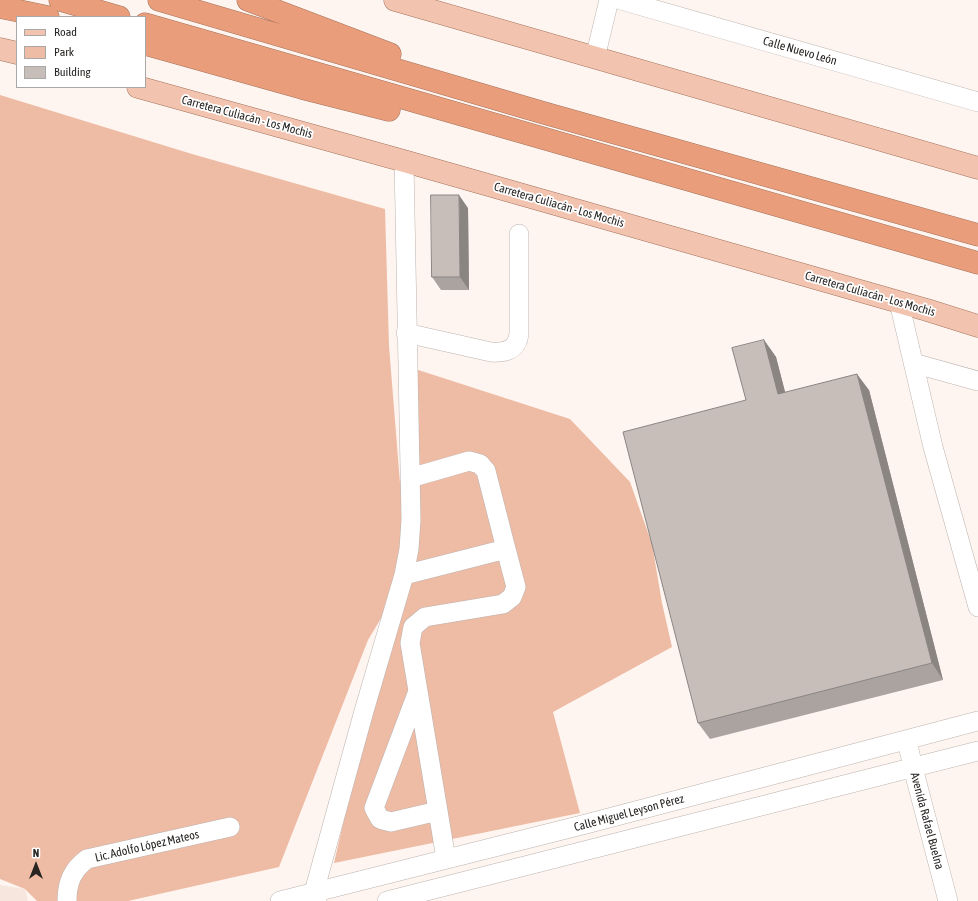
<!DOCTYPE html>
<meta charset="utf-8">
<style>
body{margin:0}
#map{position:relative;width:978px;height:901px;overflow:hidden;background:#fef5f0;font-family:"Asap Condensed",sans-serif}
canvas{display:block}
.legend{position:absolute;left:16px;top:16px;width:130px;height:72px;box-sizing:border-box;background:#fff;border:1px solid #a9a8a7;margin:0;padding:5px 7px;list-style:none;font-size:12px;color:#282523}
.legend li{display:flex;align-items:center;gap:8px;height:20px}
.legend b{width:20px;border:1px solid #a9a8a7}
.north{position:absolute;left:16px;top:845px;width:40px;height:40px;-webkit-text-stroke:3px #fff;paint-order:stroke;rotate:0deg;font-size:11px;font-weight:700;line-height:16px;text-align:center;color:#282523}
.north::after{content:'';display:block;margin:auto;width:14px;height:18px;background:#282523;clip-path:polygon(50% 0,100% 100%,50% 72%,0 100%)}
</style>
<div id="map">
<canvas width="978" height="901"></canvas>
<ul class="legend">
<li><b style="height:5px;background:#f2c4b0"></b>Road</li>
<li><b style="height:11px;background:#eebba5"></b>Park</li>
<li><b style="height:11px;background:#c7beba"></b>Building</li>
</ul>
<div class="north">N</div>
</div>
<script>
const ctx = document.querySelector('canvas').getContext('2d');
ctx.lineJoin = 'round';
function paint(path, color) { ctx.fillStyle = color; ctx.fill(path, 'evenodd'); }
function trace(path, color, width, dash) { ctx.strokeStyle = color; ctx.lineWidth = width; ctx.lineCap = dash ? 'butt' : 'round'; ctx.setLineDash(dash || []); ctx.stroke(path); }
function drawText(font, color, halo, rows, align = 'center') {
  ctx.font = font + ' "Asap Condensed",sans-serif'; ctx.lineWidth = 3.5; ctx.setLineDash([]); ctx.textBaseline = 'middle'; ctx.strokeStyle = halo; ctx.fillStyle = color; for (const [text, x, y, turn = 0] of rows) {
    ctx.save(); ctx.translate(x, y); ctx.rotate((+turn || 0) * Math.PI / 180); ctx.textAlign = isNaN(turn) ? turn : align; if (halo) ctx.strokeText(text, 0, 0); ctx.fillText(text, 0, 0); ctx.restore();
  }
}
paint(new Path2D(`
 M0 885 25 889 28 901H0Z`), '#f7e6de');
paint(new Path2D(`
 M0 95 192 154 385 209 389 346 400 483 409 367 570 419 630 482 652 544 662 603 672 647 553 712 580 813 334 863 381 659 386 610 368 640 279 867 128 901H37L25 889 0 879Z`), '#eebba5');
const minor = new Path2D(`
 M621 0 978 102
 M595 58 609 0
 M899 302 933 447 978 607
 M406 333 491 352C505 353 517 350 519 334V234
 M913 363 978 381
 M410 478 469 461 480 464 486 471 506 549
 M404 575 506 549 516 587 512 597 503 604 425 617 413 627 410 643 446 859
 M418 691 374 808 380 819 391 822 438 811
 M907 740 913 768 948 901
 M67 901C67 883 72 870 87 859L230 827
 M280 901 586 824 978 721
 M317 901 314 892 364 711 404 575 409 549 411 520 404 161
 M387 901 978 751`);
const major = new Path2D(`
 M395 0 978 168
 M0 49 17 53
 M138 87 404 161 927 310 978 326`);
const highway = new Path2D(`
 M60 0 119 17
 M159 0 544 113 978 235
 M248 0 390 54
 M0 7 48 17
 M145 24 978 263
 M145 44 302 88 389 110`);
trace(minor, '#bcb3af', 20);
trace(major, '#a5735c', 23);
trace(highway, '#a5735c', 23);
trace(minor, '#fff', 19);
trace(major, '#f2c4b0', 22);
trace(highway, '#e99d7b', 22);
paint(new Path2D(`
 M468 208 469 290H441L432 277Z
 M764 340 776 357 785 392 869 390 943 680 710 739 698 723 746 400Z`), '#aba3a0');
paint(new Path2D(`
 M459 195 468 208 469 290 460 277Z
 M764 340 776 357 790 411 778 394Z
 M857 374 869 390 943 680 932 663Z`), '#8b8582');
const building = new Path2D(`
 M431 195H459L460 277H432Z
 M764 340 778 394 857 374 932 663 698 723 623 432 746 400 732 348Z`);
paint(building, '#c7beba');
trace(building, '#8b8582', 1);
drawText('12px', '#282523', '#fff', [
 ["Calle Nuevo León",800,51,16],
 ["Carretera Culiacán - Los Mochis",247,117,15],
 ["Carretera Culiacán - Los Mochis",559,205,16],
 ["Carretera Culiacán - Los Mochis",870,294,16],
 ["Calle Miguel Leyson Pérez",629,813,-15],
 ["Avenida Rafael Buelna",927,821,75],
 ["Lic. Adolfo López Mateos",147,846,-13]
]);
</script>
